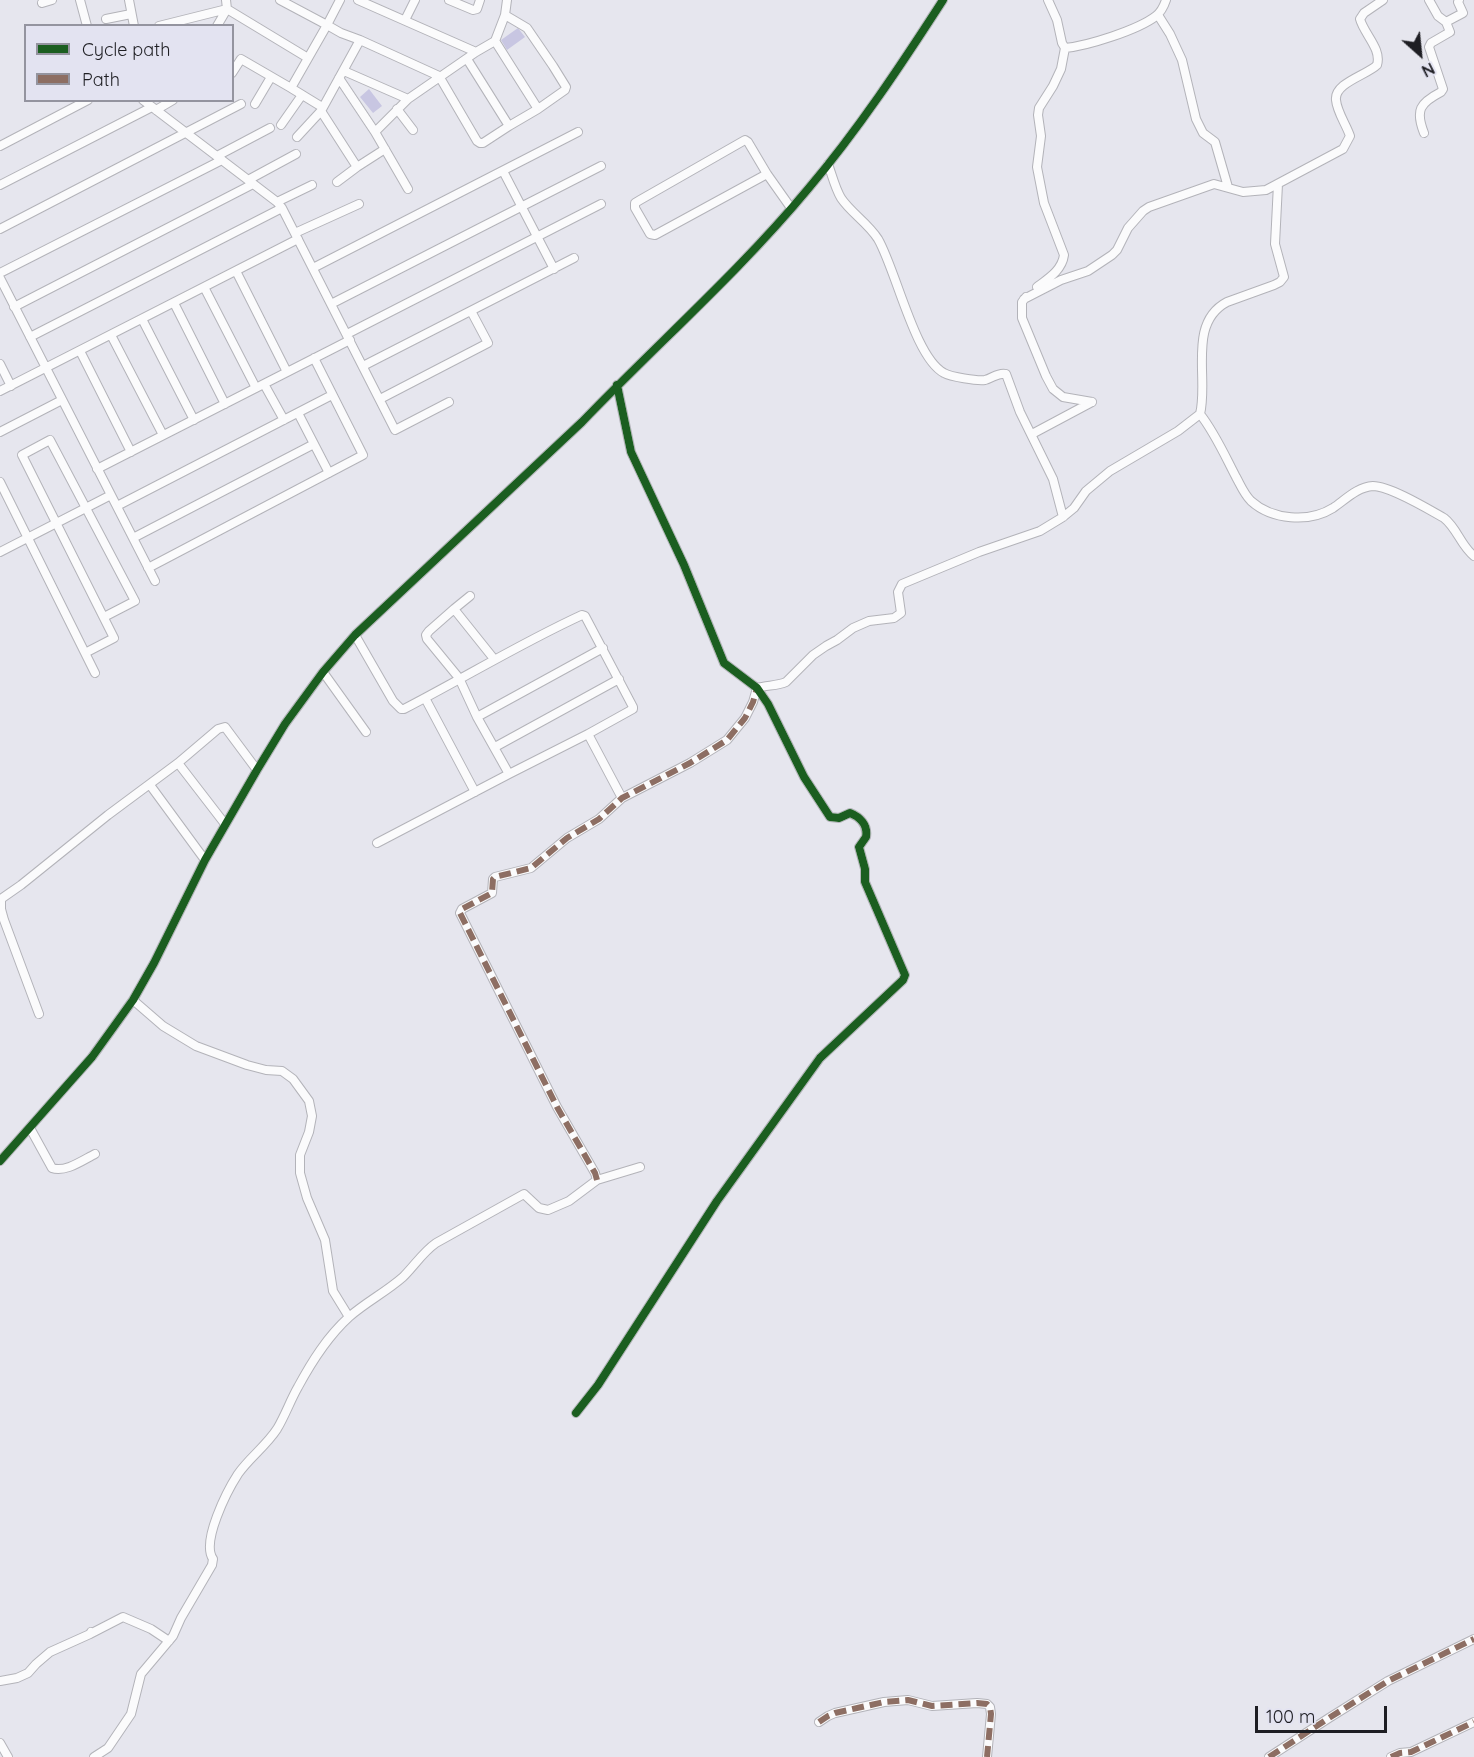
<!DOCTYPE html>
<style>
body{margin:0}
#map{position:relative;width:1474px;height:1757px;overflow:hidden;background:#e6e6ee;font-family:Quicksand,sans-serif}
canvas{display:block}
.legend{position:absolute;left:24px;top:24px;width:210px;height:78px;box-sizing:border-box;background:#e3e3f1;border:2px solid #94949f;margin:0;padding:8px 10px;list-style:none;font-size:18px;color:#1e1e23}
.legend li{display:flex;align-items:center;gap:12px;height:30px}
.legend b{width:30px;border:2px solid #94949f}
.north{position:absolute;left:1390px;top:24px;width:60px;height:60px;-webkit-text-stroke:4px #e3e3f1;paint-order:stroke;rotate:153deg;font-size:16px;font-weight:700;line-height:24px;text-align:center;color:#1e1e23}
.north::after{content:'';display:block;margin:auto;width:21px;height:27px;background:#1e1e23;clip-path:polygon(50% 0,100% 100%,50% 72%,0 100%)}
.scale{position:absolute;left:1255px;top:1706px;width:132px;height:27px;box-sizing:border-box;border:3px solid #1e1e23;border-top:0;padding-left:8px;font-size:18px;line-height:21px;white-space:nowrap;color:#1e1e23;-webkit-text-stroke:4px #e3e3f1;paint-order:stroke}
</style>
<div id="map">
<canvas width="1474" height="1757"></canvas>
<ul class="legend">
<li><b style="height:8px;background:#1b5e20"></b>Cycle path</li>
<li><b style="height:8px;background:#8d6e63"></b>Path</li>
</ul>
<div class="north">N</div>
<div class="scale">100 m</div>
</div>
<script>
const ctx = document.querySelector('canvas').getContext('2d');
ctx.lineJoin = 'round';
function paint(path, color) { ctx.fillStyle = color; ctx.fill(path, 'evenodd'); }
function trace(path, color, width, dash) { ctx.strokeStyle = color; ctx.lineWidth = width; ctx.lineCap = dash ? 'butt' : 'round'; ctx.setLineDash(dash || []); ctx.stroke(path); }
paint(new Path2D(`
 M518 28 525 37 507 50 501 40Z
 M369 89 382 106 373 113 360 97Z`), '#c8c6e2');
const street = new Path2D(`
 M80 0 87 26
 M129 0 134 26
 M280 0 327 25 291 88 322 107
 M340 0 327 25 341 33 360 40 321 111 357 167 385 149
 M358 0 476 52
 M449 0 473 10 477 9 480 0
 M1048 0 1057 20 1062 43 1065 48C1087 46 1138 30 1156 16 1161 12 1164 6 1166 0
 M1429 0 1438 16 1446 22
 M42 3 52 0
 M1158 15 1170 34 1182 60 1196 119 1203 133 1215 142 1228 187
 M106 19 131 14
 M405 20 415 0
 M159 26 227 9 308 58
 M217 26 227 9 226 0
 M360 40 439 76 477 141 480 143H483L509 126
 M495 41 538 109 565 90 566 87 553 66 527 28 505 15
 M467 59 509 126 538 109
 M344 71 408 99
 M232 73 241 59 291 88
 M339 78 375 132 408 189
 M143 100 277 202 282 208 395 430 449 402
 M255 104 271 77
 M397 109 413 130
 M156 110 173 100
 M281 125 302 95
 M375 132 408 99 476 52 495 41 505 15 507 0
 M1424 133C1415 110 1420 103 1441 92L1443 89 1429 47 1431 43 1450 32 1446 22 1463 13 1458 2 1459 0
 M297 137 321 111
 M0 146 88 100
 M217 156 270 128
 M828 164C832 175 835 188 841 198 851 213 868 223 878 239 896 270 915 358 944 373 951 377 977 381 985 380 993 378 998 372 1006 374L1020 412 1053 479 1063 517
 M503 171 554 269
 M767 174 655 235 650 234 635 208V203L640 200 745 140 748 142 767 174 791 208
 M248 180 296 154
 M337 182 357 167
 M0 185 152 107
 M277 202 312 185
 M0 229 241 104
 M295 233 359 204
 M313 268 578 132
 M236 271 287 372
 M0 273 222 160
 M0 278 155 581
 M204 287 256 388
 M1037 287C1049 278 1062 270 1064 255L1044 203 1037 167 1041 136 1038 115 1039 108 1053 86 1061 69 1065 48
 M1026 297 1022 302V318L1046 376 1053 389 1063 397 1092 402
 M1024 299 1061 280 1088 271 1112 255 1117 250 1128 228 1143 211 1149 207 1214 184 1243 192 1266 190 1343 149 1350 136C1346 124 1337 112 1336 100 1334 83 1367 75 1377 65 1382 49 1364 34 1360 19L1364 13 1383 0
 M174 303 225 404
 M331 304 601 166
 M14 307 253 184
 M142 319 194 420
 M347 334 601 204
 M111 335 163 435
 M30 337 282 208
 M80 351 131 452
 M0 364 11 386
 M363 366 574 258
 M264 384 284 420
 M0 391 298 239
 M380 399 488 343 471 311
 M298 413 329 473
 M1200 414C1215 433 1225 456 1236 477 1241 486 1244 494 1251 501 1272 520 1309 523 1333 508 1345 500 1357 487 1373 486 1390 486 1428 509 1444 518 1457 528 1461 546 1474 556
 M0 432 62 400
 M1032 434 1092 402
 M97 469 350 340
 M0 482 95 673
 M117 506 332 395
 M133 538 314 444
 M0 552 111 495
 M148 568 363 455 314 358
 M470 596 454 609 494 659
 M355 635 393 701 401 709H404C464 678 521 643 582 615L585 616 633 707V709L588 734 509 774 477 717 459 678 427 639 426 635 429 631 454 609
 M85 653 114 638 22 455 50 440 135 601 104 617
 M323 672 366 732
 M757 688C767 685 777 686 786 682L813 655 826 646 837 640 853 628 869 621 894 618 901 613 898 592 902 584 979 552 1040 531 1063 517 1074 508 1086 491 1110 471 1178 431 1200 414C1209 379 1187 323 1227 302L1274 285 1280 282 1284 277 1275 244 1278 184
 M425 698 475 792
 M477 717 603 648
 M588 734 622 798
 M495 747 619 679
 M178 763 225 824
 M150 785 205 860
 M377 843 509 774
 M39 1014 4 920 1 909V899L21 885 108 815 178 763 218 729 225 727 257 770
 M30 1128 52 1168C65 1173 83 1160 95 1154
 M0 1161 92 1057 133 1000 154 963 205 860 257 770 285 724 323 672 355 635 582 422C657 344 739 272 808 189 858 130 901 65 943 0
 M597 1180 595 1173 557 1107 460 913 462 909 492 893 493 879 495 877 531 868 567 838 599 819 622 798 690 763 727 740 745 718 753 702 757 688
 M349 1317C366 1302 386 1292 403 1277 415 1265 423 1252 436 1243L524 1194 539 1208 548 1210 569 1201 597 1180 640 1167
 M576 1413 598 1385 717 1201 820 1058 903 980 905 975 865 882V869L859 847 866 837C868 825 860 817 850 813L839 818 830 817 804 777 768 704 757 688 724 663 684 565 631 452 617 385
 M90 1634 123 1617 151 1629 169 1641
 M0 1681 17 1678 28 1673 36 1664 50 1652 90 1634 91 1632
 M819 1722 828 1716 835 1713 884 1702 908 1700 932 1706 977 1703 987 1704 990 1707 991 1714 987 1757
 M0 1743 8 1757
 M94 1757 108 1748 131 1714 141 1674 173 1636 181 1618 212 1565 213 1559C201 1542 227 1491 238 1474 249 1458 266 1446 277 1429 285 1416 290 1401 298 1387 312 1361 327 1337 349 1317L333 1291 325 1240 307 1198 300 1173V1155L309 1132 312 1116 309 1101 293 1079 282 1071 266 1070 247 1065 196 1046 163 1026 133 1000
 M1269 1757 1329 1718 1388 1681 1474 1639
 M1391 1757 1400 1753 1411 1752 1474 1722`);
trace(street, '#b3b3b9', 10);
trace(street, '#fbfbfc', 8);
trace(new Path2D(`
 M597 1180 595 1173 557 1107 460 913 462 909 492 893 493 879 495 877 531 868 567 838 599 819 622 798 690 763 727 740 745 718 753 702 757 688
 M819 1722 828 1716 835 1713 884 1702 908 1700 932 1706 977 1703 987 1704 990 1707 991 1714 987 1757
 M1269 1757 1329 1718 1388 1681 1474 1639
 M1391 1757 1400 1753 1411 1752 1474 1722`), '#8d6e63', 6, [12, 6]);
trace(new Path2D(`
 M0 1161 92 1057 133 1000 154 963 205 860 257 770 285 724 323 672 355 635 582 422C657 344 739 272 808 189 858 130 901 65 943 0
 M576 1413 598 1385 717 1201 820 1058 903 980 905 975 865 882V869L859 847 866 837C868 825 860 817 850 813L839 818 830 817 804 777 768 704 757 688 724 663 684 565 631 452 617 385`), '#1b5e20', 8);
</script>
